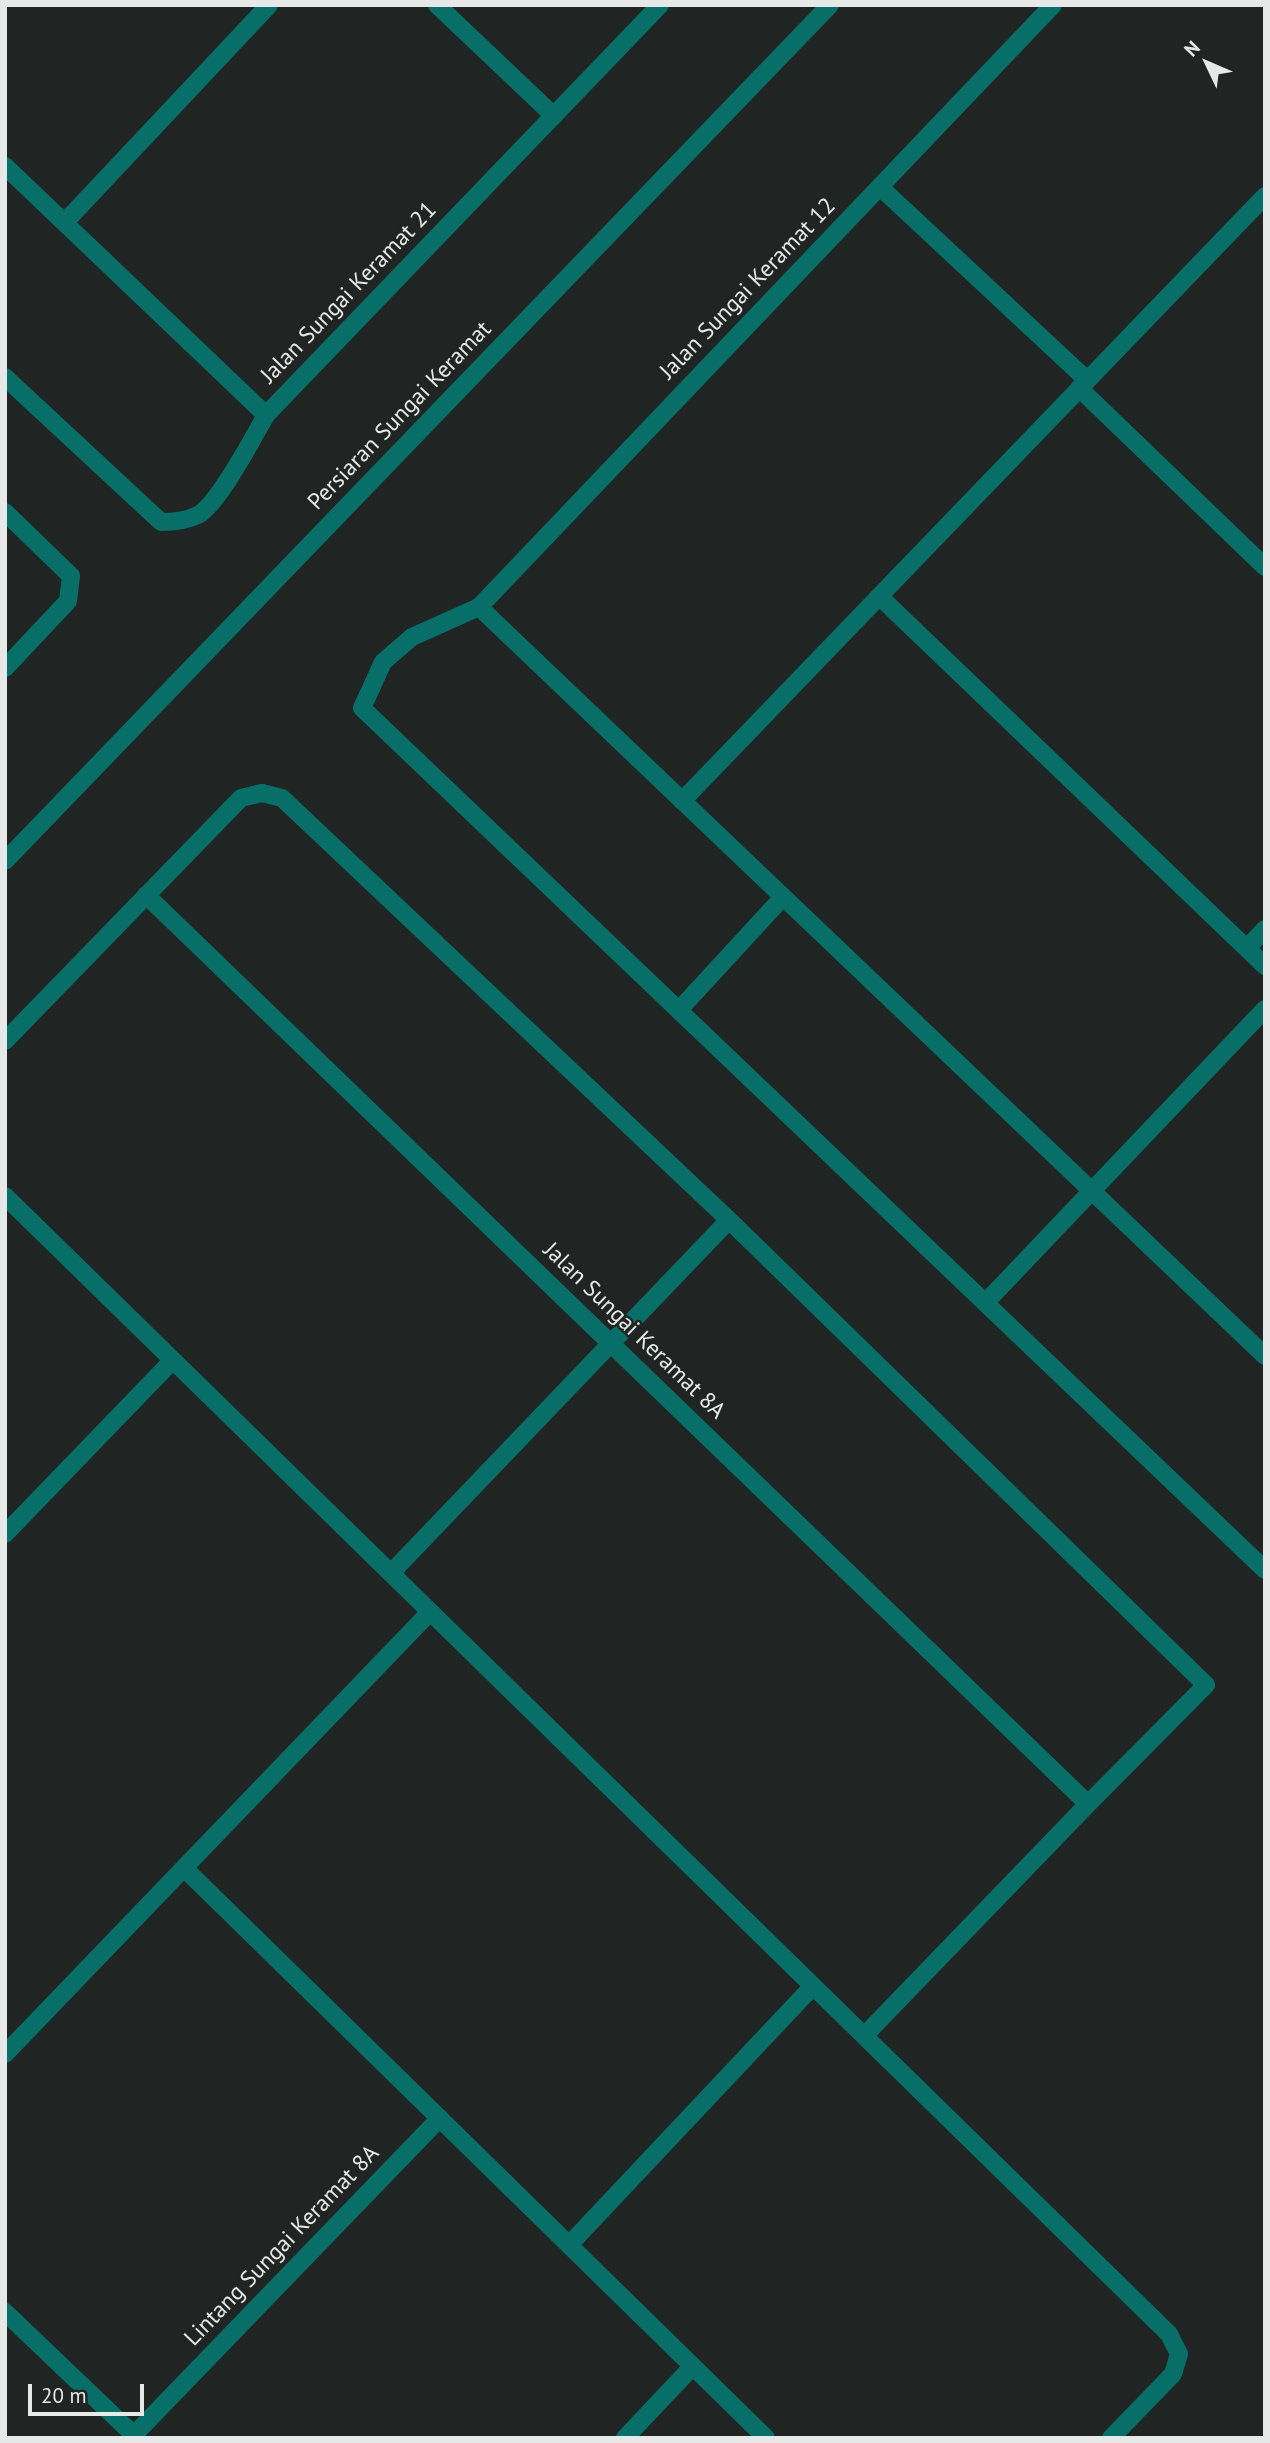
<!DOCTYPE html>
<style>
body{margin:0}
#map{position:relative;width:1270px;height:2443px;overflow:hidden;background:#202423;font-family:"PT Sans",sans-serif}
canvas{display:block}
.frame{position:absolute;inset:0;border:7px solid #e6e9e8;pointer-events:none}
.north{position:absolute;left:1172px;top:28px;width:70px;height:70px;-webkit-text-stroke:5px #202423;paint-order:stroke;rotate:314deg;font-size:19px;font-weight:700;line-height:28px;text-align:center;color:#e6e9e8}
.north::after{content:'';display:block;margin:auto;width:24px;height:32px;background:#e6e9e8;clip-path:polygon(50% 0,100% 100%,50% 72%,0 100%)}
.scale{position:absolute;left:28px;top:2384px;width:116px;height:32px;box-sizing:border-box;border:4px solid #e6e9e8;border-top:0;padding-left:9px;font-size:21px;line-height:24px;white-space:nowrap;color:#e6e9e8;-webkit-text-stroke:5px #202423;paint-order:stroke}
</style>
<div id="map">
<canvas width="1270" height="2443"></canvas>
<div class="frame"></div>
<div class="north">N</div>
<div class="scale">20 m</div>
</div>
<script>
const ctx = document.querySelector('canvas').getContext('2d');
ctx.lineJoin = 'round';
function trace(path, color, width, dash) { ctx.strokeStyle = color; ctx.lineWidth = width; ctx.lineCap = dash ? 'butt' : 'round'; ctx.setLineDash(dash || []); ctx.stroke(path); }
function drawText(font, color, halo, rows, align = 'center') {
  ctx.font = font + ' "PT Sans",sans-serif'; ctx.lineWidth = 5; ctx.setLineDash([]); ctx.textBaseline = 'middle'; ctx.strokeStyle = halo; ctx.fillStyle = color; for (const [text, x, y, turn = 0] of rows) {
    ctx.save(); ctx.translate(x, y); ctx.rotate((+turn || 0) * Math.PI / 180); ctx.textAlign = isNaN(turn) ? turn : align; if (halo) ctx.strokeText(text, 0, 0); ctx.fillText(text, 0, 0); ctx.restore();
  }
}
trace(new Path2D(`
 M437 5 554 116
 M880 187 1087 380
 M5 377 161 522C174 522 186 521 198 515 219 503 253 438 266 415
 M5 512 71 576
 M479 607 412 637 383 662 362 708 1265 1570
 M262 793 282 798 729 1220 1206 1685
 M1247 948 1265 929
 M679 1010 783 897
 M986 1302 1265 1009
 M391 1573 729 1220
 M569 2245 813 1986
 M5 2312 137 2438`), '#076f67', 18);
trace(new Path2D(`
 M1053 5 479 607 1265 1356
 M5 166 266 415 660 5
 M65 222 269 5
 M1079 388 1265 567
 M879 596 1265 966
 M5 668 68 601 71 576
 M682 801 1265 196
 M5 861 830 5
 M146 895 1088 1804
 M5 1041 241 798 262 793
 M5 1196 1169 2334 1179 2354 1173 2374 1111 2438
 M5 1534 173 1360
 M184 1868 766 2438
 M864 2036 1088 1804 1206 1685
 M5 2054 430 1612
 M131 2438 440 2118
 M625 2438 693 2366`), '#076f67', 18);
drawText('23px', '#e6e9e8', '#202423', [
 ["Jalan Sungai Keramat 12",748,289,-46],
 ["Jalan Sungai Keramat 21",349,293,-46],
 ["Persiaran Sungai Keramat",400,416,-46],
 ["Jalan Sungai Keramat 8A",634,1331,44],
 ["Lintang Sungai Keramat 8A",282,2246,-46]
]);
</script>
